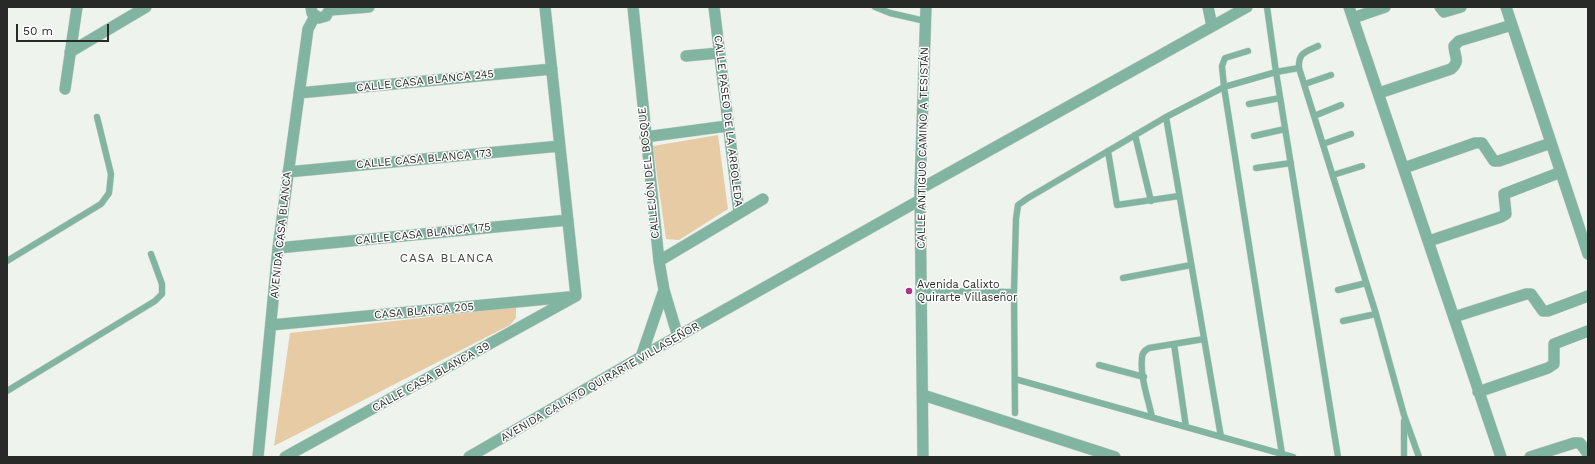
<!DOCTYPE html>
<meta charset="utf-8">
<style>
body{margin:0}
#map{position:relative;width:1595px;height:464px;overflow:hidden;background:#eef4ed;font-family:"Work Sans",sans-serif}
canvas{display:block}
.frame{position:absolute;inset:0;border:8px solid #282a27;pointer-events:none}
.scale{position:absolute;left:16px;top:24px;width:93px;height:18px;box-sizing:border-box;border:2px solid #282a27;border-top:0;padding-left:5px;font-size:12px;line-height:14px;white-space:nowrap;color:#282a27;-webkit-text-stroke:3px #fff;paint-order:stroke}
</style>
<div id="map">
<canvas width="1595" height="464"></canvas>
<div class="frame"></div>
<div class="scale">50 m</div>
</div>
<script>
const ctx = document.querySelector('canvas').getContext('2d');
ctx.lineJoin = 'round';
function paint(path, color) { ctx.fillStyle = color; ctx.fill(path, 'evenodd'); }
function trace(path, color, width, dash) { ctx.strokeStyle = color; ctx.lineWidth = width; ctx.lineCap = dash ? 'butt' : 'round'; ctx.setLineDash(dash || []); ctx.stroke(path); }
function drawText(font, color, halo, rows, align = 'center') {
  ctx.font = font + ' "Work Sans",sans-serif'; ctx.lineWidth = 3; ctx.setLineDash([]); ctx.textBaseline = 'middle'; ctx.strokeStyle = halo; ctx.fillStyle = color; for (const [text, x, y, turn = 0] of rows) {
    ctx.save(); ctx.translate(x, y); ctx.rotate((+turn || 0) * Math.PI / 180); ctx.textAlign = isNaN(turn) ? turn : align; if (halo) ctx.strokeText(text, 0, 0); ctx.fillText(text, 0, 0); ctx.restore();
  }
}
paint(new Path2D(`
 M718 135 728 209 679 240 666 239 653 146Z
 M516 307V318L510 325 274 446 290 333Z`), '#e6cba5');
const service = new Path2D(`
 M875 7 890 13 925 21
 M1248 51 1225 58 1222 66 1224 87 1282 454
 M1299 68C1298 52 1306 52 1318 46
 M1305 84 1331 75
 M1249 104 1280 98
 M1314 116 1341 105
 M1166 117 1221 437
 M1135 135 1151 201
 M1254 136 1285 129
 M1323 144 1351 134
 M1108 151 1117 205 1179 196
 M1256 168 1291 163
 M1333 175 1362 166
 M7 261 101 204 109 193 111 174 97 117
 M1123 278 1191 265
 M1338 290 1366 283
 M922 291 1014 292
 M1343 321 1376 314
 M1174 344 1186 427
 M1099 365 1144 377
 M1015 379 1293 457
 M7 391 155 301 162 294V284L151 254
 M1015 413 1014 292 1016 219 1018 205 1028 198 1166 117 1224 87 1276 72 1267 7
 M1152 417C1148 398 1140 377 1142 358 1142 353 1145 350 1149 348L1204 339
 M1404 421V457
 M1338 457 1276 72 1299 68 1376 314 1404 415 1419 457`);
const minor = new Path2D(`
 M311 7 312 13 319 18 326 16 331 7
 M545 7 576 296
 M633 7 659 261 664 290 678 337
 M714 7 739 212
 M1208 7 1212 26
 M1349 7 1501 457
 M1440 7 1444 12 1461 7
 M1506 7 1588 254
 M331 10 369 7
 M1353 18 1385 7
 M70 52 146 7
 M686 56 719 53
 M65 89 77 7
 M299 93 552 69
 M1379 93 1451 69C1461 61 1454 56 1454 46L1459 41 1512 25
 M645 137 727 126
 M1404 168 1475 143H1482L1494 161H1499L1551 143
 M288 172 560 146
 M920 189 1247 7
 M1429 241 1501 217 1506 214 1504 194 1561 172
 M278 248 568 220
 M659 261 763 199
 M1454 317 1526 294H1531L1543 311H1548L1588 296
 M271 325 569 297
 M641 357 664 290
 M1478 392 1548 368 1554 364V344L1588 331
 M923 395 1115 457
 M258 457 278 248 308 29 315 16
 M285 457 576 296
 M469 457 641 357 920 200
 M1530 457 1574 443H1580L1588 454`);
const tertiary = new Path2D(`
 M923 457 920 189 926 7`);
trace(service, '#cad0c9', 7);
trace(minor, '#cad0c9', 12);
trace(tertiary, '#cad0c9', 12);
trace(service, '#82b4a2', 6);
trace(minor, '#82b4a2', 11);
trace(tertiary, '#82b4a2', 11);
for (const [x, y, r, color] of [
 [909,291,4,"#ad3489"]
]) { const dot = new Path2D(); dot.arc(x, y, r, 0, 2 * Math.PI); ctx.fillStyle = color; ctx.fill(dot); trace(dot, '#fff', 1.5); }
drawText('11px', '#282a27', '#fff', [
 ["CALLE CASA BLANCA 245",425,81,-6],
 ["CALLE PASEO DE LA ARBOLEDA",728,121,83],
 ["CALLE ANTIGUO CAMINO A TESISTÁN",923,148,-89],
 ["CALLE CASA BLANCA 173",424,159,-5],
 ["CALLEJÓN DEL BOSQUE",649,173,-96],
 ["CALLE CASA BLANCA 175",423,234,-6],
 ["AVENIDA CASA BLANCA",281,235,-84],
 ["CASA BLANCA 205",424,311,-5],
 ["CALLE CASA BLANCA 39",431,377,-29],
 ["AVENIDA CALIXTO QUIRARTE VILLASEÑOR",600,382,-30]
]);
drawText('11px', '#282a27', '#fff', [
 ["Avenida Calixto",917,285],
 ["Quirarte Villaseñor",917,298]
], 'left');
ctx.letterSpacing = '1px';
drawText('12px', '#434741', '#fff', [
 ["CASA BLANCA",447,258]
]);
ctx.letterSpacing = '0px';
</script>
